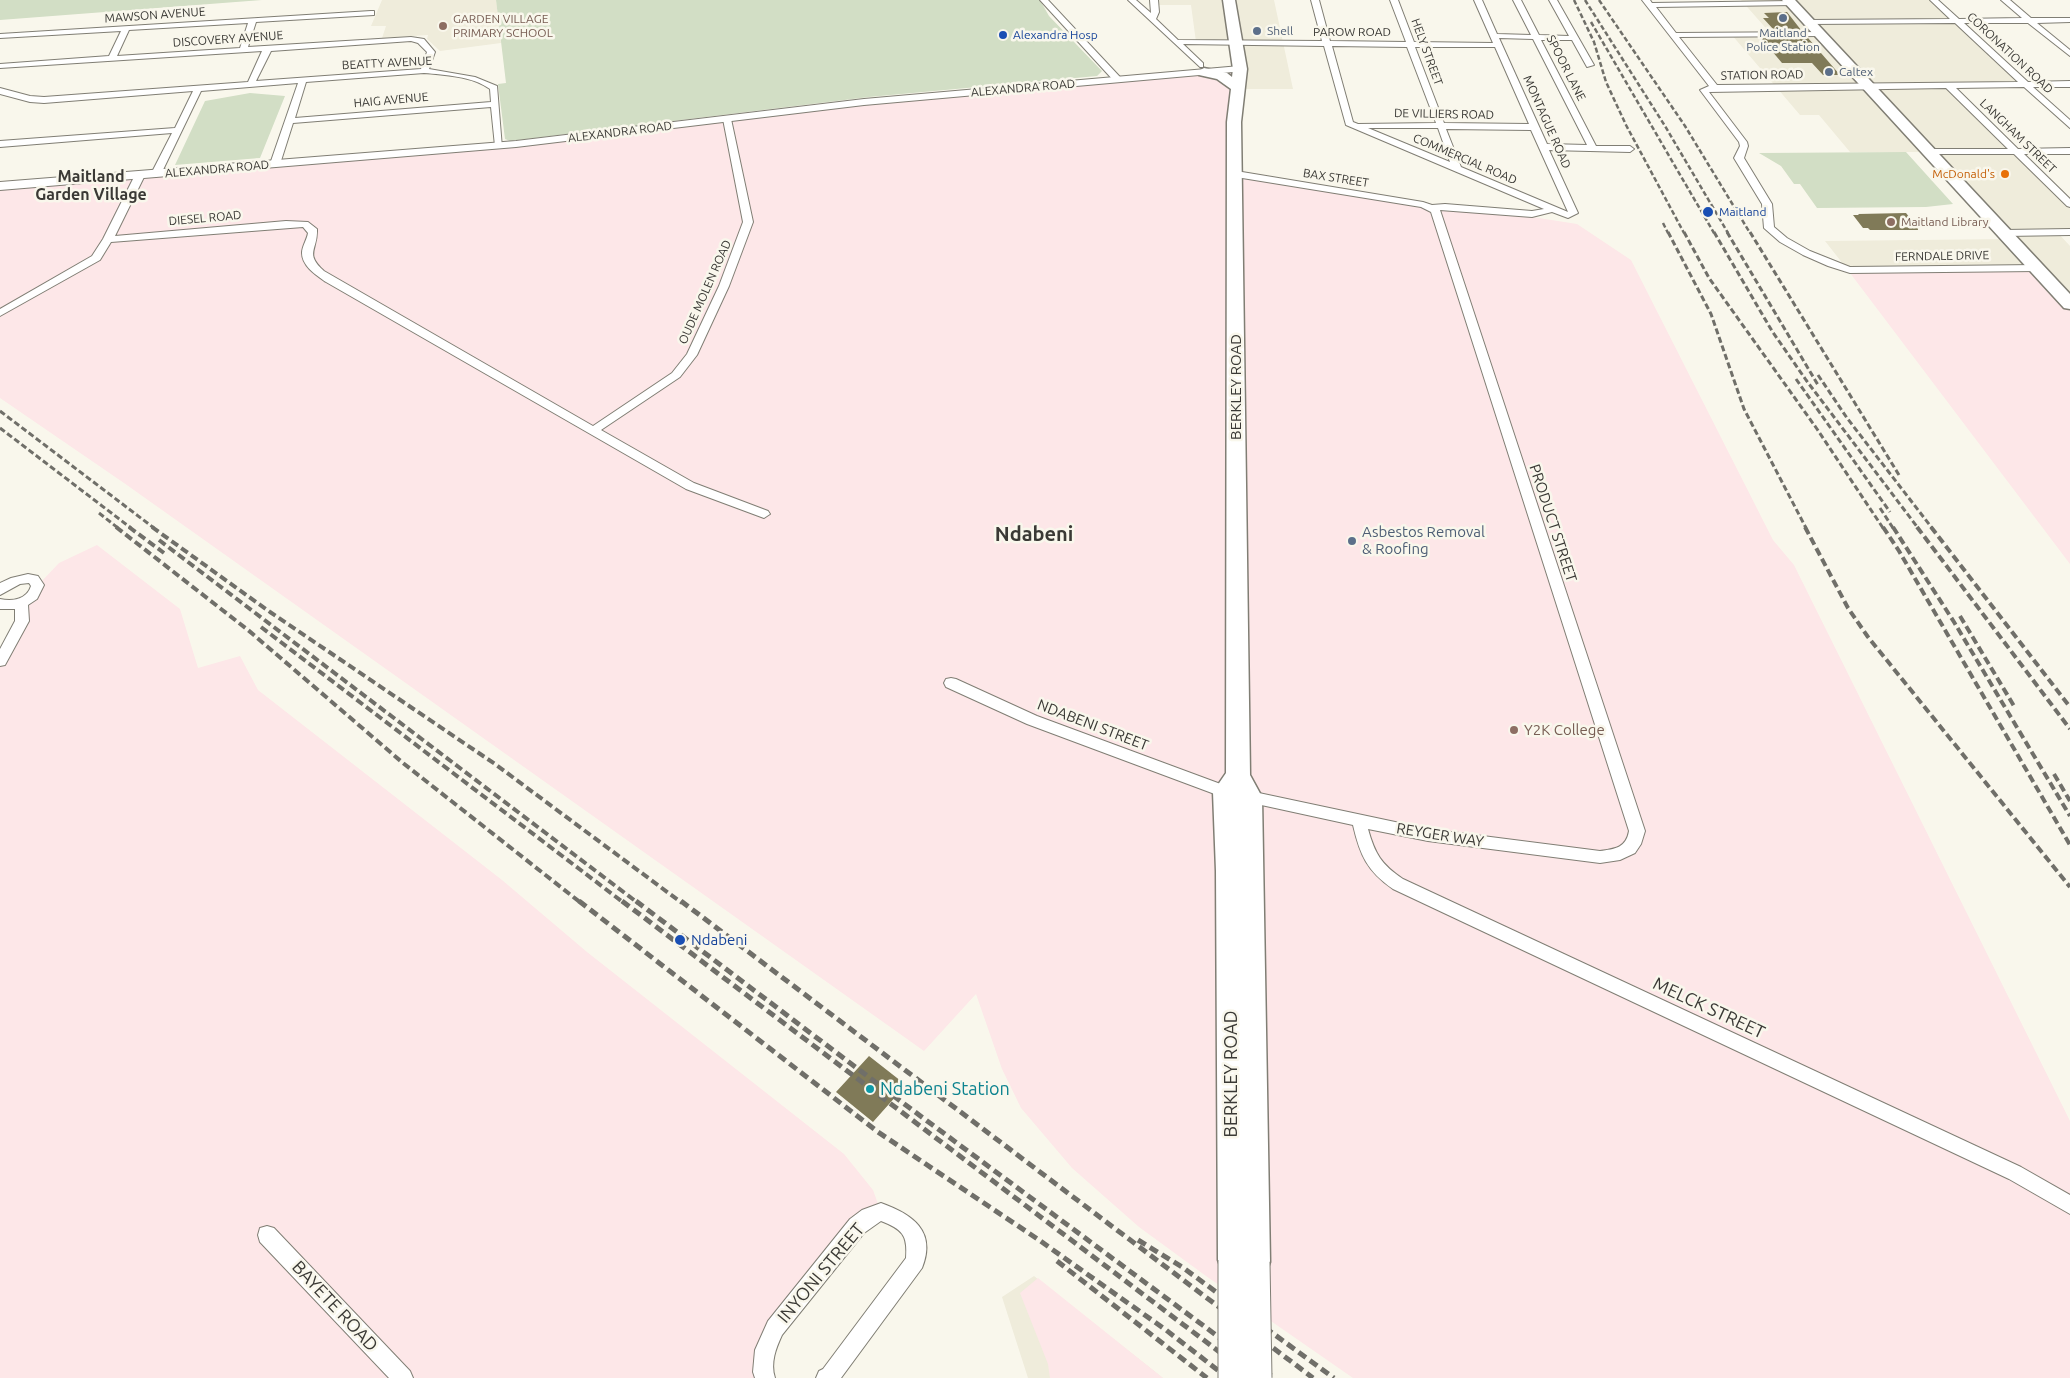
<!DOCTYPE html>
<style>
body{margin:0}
canvas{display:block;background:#f9f7ec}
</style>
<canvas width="2070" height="1378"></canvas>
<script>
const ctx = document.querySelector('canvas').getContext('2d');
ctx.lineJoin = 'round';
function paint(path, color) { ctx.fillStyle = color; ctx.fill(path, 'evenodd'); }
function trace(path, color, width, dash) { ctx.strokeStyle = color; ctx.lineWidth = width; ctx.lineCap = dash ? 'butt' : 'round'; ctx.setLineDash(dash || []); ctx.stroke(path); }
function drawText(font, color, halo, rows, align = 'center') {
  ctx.font = font + ' Ubuntu,sans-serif'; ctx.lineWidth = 5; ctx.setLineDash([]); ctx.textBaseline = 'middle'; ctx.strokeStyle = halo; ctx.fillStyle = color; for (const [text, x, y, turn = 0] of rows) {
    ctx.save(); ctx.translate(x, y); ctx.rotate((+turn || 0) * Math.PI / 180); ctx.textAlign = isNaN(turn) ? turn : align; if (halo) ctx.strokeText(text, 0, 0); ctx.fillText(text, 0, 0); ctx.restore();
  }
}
paint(new Path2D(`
 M382 0H496L501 43 440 51 427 39 428 35 382 38 386 26H371Z
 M1154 0H1274L1293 89H1239L1237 43 1196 42 1191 5H1154Z
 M1741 0H1934L2026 85 1949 86 2070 204V232L2058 233 2070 246V304L1847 269 1825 241 2009 239 1929 152H1850L1819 115H1800L1731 34H1771Z
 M1034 1276 1163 1378H1028L1002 1297Z`), '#efecdb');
paint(new Path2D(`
 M1240 69 1236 174 1431 207 1443 203 1577 224 1631 260 1773 540 1794 565 2070 1121V1378H1353L1206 1276 1139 1227 1072 1168 1021 1108 1002 1069 976 994 924 1051 124 483 0 398V186L516 144 864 102Z
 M2037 268 2070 304V564L1847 269Z
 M97 545 180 609 198 668 240 656 258 690 502 880 587 952 844 1154 873 1190 881 1212 775 1328 765 1378H0V661L19 630 21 603 59 563Z
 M1038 1278 1163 1378H1050L1048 1364 1020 1293Z`), '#fde7e8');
paint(new Path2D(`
 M0 0H262L0 20Z
 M496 0H1040L1049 16 1102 71 1097 76 869 97 510 141 505 139 498 84 506 83Z
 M250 93 285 96 260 158 175 165 205 101Z
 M1906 152 1953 204 1926 207 1817 208 1800 184H1794L1781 166 1759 153Z`), '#d2dec5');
paint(new Path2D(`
 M1787 12 1801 30H1774L1763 18H1769L1764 13Z
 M1761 38H1808L1840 75H1823L1812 63H1782Z
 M1906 213 1910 218 1917 220 1918 230H1870L1868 228H1863L1853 215H1859L1858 214Z
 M869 1056 906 1085 873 1122 836 1092Z`), '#807a58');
const minor = new Path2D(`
 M1040 0H1048L1120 77V81H1114Z
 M1128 0H1136L1151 13 1150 0H1158L1159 12 1156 19 1178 40 1322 41 1311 0H1319L1330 41 1406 42 1390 0H1398L1414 42 1493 43 1474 0H1482L1497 34 1531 35 1513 0H1521L1539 35 1569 36 1549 0H1557L1594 65 1587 67 1572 40H1541L1596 146H1630L1634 149 1630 152 1549 150 1578 213 1568 218 1552 212 1532 217 1440 210 1645 831 1641 844 1635 853 1620 860 1600 863 1428 841 1368 829C1375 854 1381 864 1403 879L2021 1167 2070 1195V1214L2009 1179 1393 889C1367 871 1360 855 1353 825L1220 796 1027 724 946 687 944 683 946 679 951 678 956 679 1037 716 1226 786 1428 829 1600 851C1615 849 1626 848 1629 831L1431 212 1421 207 1236 177 1231 174 1236 171 1423 202 1432 205 1445 204 1532 211 1544 209 1346 125 1324 46 1183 44 1203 63V67H1200ZM1499 38 1533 39 1587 145 1547 144ZM1332 46 1407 47 1436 123 1358 124 1353 122ZM1415 47H1495L1529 124 1444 123ZM1368 128H1438L1450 162ZM1446 129 1531 130 1568 212 1461 167Z
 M1642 0H1650L1652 3 1791 1H1794V5L1656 7 1676 33 1820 32 1824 34 1820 36 1679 37 1717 85 2018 82 1955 23 1809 24 1805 22 1809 20 1950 19 1930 0H1938L1959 19 2022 18 2001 0H2010L2031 18H2070V22L2037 23 2070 50V56L2028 23H1964L2028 82 2070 81V87H2033L2070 120V128L2024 87 1956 88 2018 149 2070 148V154H2024L2070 199V207L2067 206 2014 154H1926L1925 152 1929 149H2008L1946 88 1709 92 1747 142 1748 146 1744 158 1772 204 1774 227 1787 238 1810 251 1850 267 2037 265 2042 268 2037 271 1850 273 1828 266 1803 255 1780 242 1764 228 1762 204 1734 158 1740 146 1739 142 1700 90 1709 86Z
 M371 11H374V15L256 22 248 47 411 37 424 39 435 52 429 69 475 77 497 86 502 148H496L495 146 491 107 293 123 280 164 275 167 272 166 270 164 298 83 201 91 161 174 156 177 151 174 172 133 0 147V141L175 128 193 91 44 103 30 102 0 94V88L30 96 44 97 248 82 262 51 0 68V64L109 56 121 31 0 38V34ZM248 23 240 48 117 56 129 30ZM411 41 418 43 427 52 421 69 256 81 271 51ZM424 73C445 75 472 76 490 89L491 102 295 118 306 82Z
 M727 116 731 119 753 222 729 286 697 355 680 377 601 430 694 483 768 511 770 514 764 518 686 489 326 282C316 275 302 266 302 253 302 246 307 240 308 233L303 227 111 242 100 260 0 316V309L92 256 103 239 135 175 140 172 145 175 115 236 286 221 308 222 317 229C318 250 304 253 324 271L593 426 672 373 687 354 719 286 743 222 723 119Z
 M2070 229V235L2005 236 2000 233 2005 230Z
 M28 574 38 576 44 585 37 599 28 605 29 621 5 665 0 666V649L15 621V609H0V599C13 602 27 599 31 586L29 583 20 584 0 595V583L11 578Z
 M881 1203C912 1214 937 1231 922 1268L841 1378H816L819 1371 823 1369 906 1258C908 1235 902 1229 881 1221L864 1233 782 1335C776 1348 770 1363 775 1378H755L753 1372 755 1350 768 1321 850 1219 862 1210Z
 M267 1226 274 1228 410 1371 413 1378H389L260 1242 258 1235 260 1228Z`);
const tertiary = new Path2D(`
 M1240 66 1245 69 1244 71 864 105 516 147 0 190V182L516 141 864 99Z`);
const primary = new Path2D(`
 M1223 0H1235L1247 69 1241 122 1250 775 1262 797 1270 1262 1266 1273 1255 1277 1243 1271 1233 1275 1222 1271 1218 1260 1216 871 1213 792 1226 773 1227 122 1231 89 1217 79 1199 75 1197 72 1204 68 1227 73 1232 77 1233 69Z
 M1782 0H1795L2070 294V309L2064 308Z`);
trace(minor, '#807e74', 2);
trace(tertiary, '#807e74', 2);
trace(primary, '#807e74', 3);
paint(minor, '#fff');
paint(tertiary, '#fff');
paint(primary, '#fff');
trace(new Path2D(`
 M1574 0 1594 42 1606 82 1626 125 1684 233
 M1585 0 1665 126 1728 233
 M1599 0 1685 126 1750 233
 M1591 22 1714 233
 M1663 223 1668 233`), '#706f69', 2.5, [5, 2.5]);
trace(new Path2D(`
 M1668 232 1711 314 1744 409 1806 528
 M1684 232 1709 278 1817 429 1883 528
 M1714 232 1772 331 1806 380 1918 528
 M1727 232 1818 385
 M1750 232 1899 475
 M1818 375 1847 418 1932 528
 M1796 379 1890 512
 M0 411 154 528
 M0 428 131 528
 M1880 508 1893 528
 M99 513 118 528`), '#706f69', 3, [6, 3]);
trace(new Path2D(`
 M116 527 248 630 403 763 581 903
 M129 527 164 553
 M152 527 270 612 495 764 682 903
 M1805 527 1848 608 1868 637 2070 887
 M1883 527 1899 551 2070 845
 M1893 527 1954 622 2070 816
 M1917 527 2070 729
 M1931 527 2070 707
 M159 540 638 903
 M1960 616 2014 706
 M261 627 624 903
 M2054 774 2070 801`), '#706f69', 4, [8, 4]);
trace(new Path2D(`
 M579 901 878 1132 1039 1240 1166 1330 1228 1378
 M622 901 1254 1378
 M636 901 903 1103 1274 1378
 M681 901 1313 1378
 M1138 1240 1182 1267 1334 1378
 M1057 1261 1207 1378`), '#706f69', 5, [9, 5]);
const primaryBridge = new Path2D(`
 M1233 1260V1378
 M1255 1262 1257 1378`);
trace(primaryBridge, '#807e74', 31, []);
trace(primaryBridge, '#fff', 29);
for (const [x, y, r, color] of [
 [1783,18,5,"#5c6f8a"],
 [443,26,5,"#8d6e63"],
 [1257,31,5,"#5c6f8a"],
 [1003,35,5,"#1a4fb4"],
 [1829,72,5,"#5c6f8a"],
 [2005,174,5,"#e8710a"],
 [1708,212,6,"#1a4fb4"],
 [1891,222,5,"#8d6e63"],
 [1352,541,5,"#5c6f8a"],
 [1514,730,5,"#8d6e63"],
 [680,940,6,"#1a4fb4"],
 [870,1089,5,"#0f9aa8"]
]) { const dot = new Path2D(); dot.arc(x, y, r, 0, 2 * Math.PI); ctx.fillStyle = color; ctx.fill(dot); trace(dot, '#f9f7ec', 2); }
drawText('12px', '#3a3935', '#f9f7ec', [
 ["MAWSON AVENUE",155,15,-4],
 ["PAROW ROAD",1352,32],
 ["DISCOVERY AVENUE",228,39,-4],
 ["HELY STREET",1427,52,70],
 ["CORONATION ROAD",2010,53,43],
 ["BEATTY AVENUE",387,63,-3],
 ["SPOOR LANE",1566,68,63],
 ["STATION ROAD",1762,75,-1],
 ["ALEXANDRA ROAD",1023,88,-5],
 ["HAIG AVENUE",391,100,-5],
 ["DE VILLIERS ROAD",1444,114,1],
 ["MONTAGUE ROAD",1547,122,66],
 ["ALEXANDRA ROAD",620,132,-7],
 ["LANGHAM STREET",2018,136,44],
 ["COMMERCIAL ROAD",1465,159,23],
 ["ALEXANDRA ROAD",217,169,-5],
 ["BAX STREET",1336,178,9],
 ["DIESEL ROAD",205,218,-5],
 ["FERNDALE DRIVE",1942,256,-1],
 ["OUDE MOLEN ROAD",705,292,-66]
]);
drawText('12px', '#785e54', '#f9f7ec', [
 ["GARDEN VILLAGE",453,19],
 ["PRIMARY SCHOOL",453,33],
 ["Maitland Library",1901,222]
], 'left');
drawText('12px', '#4e5e75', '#f9f7ec', [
 ["Shell",1267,31],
 ["Maitland",1783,33,"center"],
 ["Police Station",1783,47,"center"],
 ["Caltex",1839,72]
], 'left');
drawText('12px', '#164399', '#f9f7ec', [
 ["Alexandra Hosp",1013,35],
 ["Maitland",1719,212]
], 'left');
drawText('12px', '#c56008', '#f9f7ec', [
 ["McDonald's",1995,174]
], 'right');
drawText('15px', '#3a3935', '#f9f7ec', [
 ["BERKLEY ROAD",1236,387,-90],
 ["PRODUCT STREET",1553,523,72],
 ["NDABENI STREET",1093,725,21],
 ["REYGER WAY",1440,835,9]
]);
drawText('15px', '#4e5e75', '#f9f7ec', [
 ["Asbestos Removal",1362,532],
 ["& Roofing",1362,549]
], 'left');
drawText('15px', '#785e54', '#f9f7ec', [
 ["Y2K College",1524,730]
], 'left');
drawText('15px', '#164399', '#f9f7ec', [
 ["Ndabeni",691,940]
], 'left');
drawText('bold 16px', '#3a3935', '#f9f7ec', [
 ["Maitland",91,177],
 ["Garden Village",91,195]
]);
drawText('18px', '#3a3935', '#f9f7ec', [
 ["MELCK STREET",1709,1008,25],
 ["BERKLEY ROAD",1231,1074,-90],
 ["INYONI STREET",821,1273,-50],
 ["BAYETE ROAD",335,1306,47]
]);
drawText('18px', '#0d838f', '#f9f7ec', [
 ["Ndabeni Station",880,1089]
], 'left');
drawText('bold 20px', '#3a3935', '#f9f7ec', [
 ["Ndabeni",1034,534]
]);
</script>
